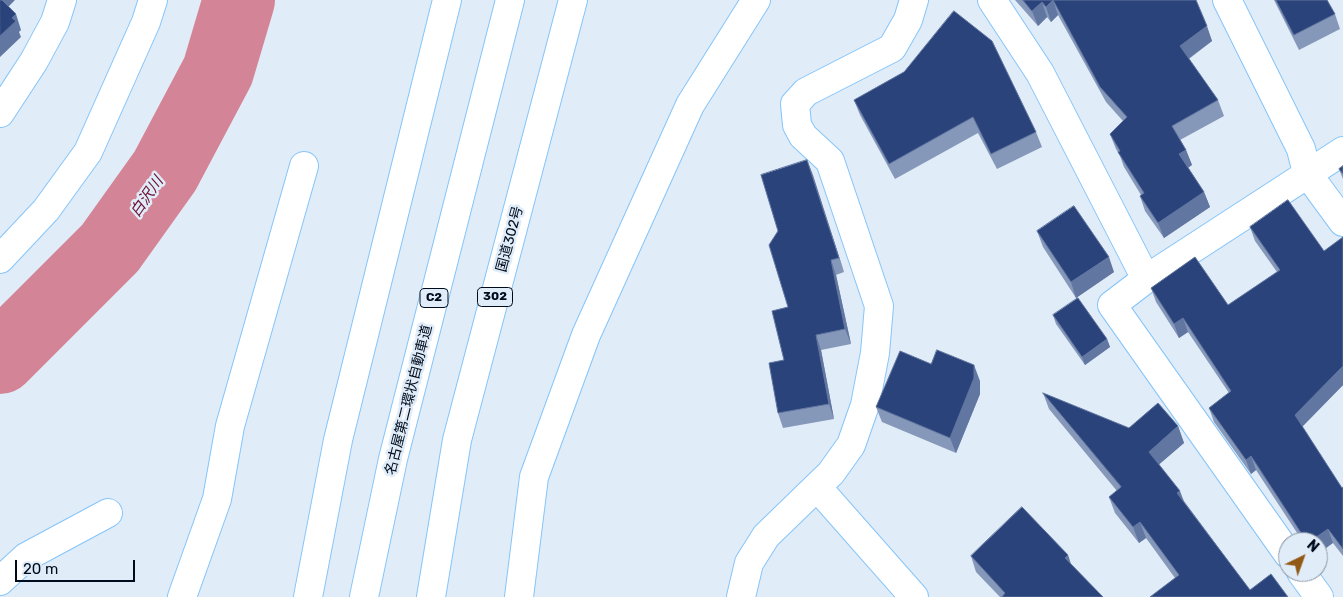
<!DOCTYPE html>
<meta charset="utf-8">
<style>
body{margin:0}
#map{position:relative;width:1343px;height:597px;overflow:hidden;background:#e0ecf7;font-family:Rubik,sans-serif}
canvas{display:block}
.north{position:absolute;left:1278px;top:532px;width:50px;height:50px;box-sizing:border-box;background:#e0ecf7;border:1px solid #8692a0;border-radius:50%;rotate:42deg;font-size:14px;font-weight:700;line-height:20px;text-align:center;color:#000c1e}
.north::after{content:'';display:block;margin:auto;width:18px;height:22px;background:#925915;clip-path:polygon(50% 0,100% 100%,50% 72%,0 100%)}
.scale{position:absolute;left:15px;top:560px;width:120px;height:22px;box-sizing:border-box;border:2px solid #000c1e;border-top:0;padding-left:6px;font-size:15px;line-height:18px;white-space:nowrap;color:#000c1e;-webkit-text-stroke:4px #e0ecf7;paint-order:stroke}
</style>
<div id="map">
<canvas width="1343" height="597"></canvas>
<div class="north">N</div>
<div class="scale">20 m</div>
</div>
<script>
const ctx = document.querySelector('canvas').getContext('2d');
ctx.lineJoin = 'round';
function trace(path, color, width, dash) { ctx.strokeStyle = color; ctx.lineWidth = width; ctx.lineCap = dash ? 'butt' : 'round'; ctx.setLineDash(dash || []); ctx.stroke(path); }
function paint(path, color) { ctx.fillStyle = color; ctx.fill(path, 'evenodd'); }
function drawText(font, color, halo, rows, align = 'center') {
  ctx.font = font + ' Rubik,"Noto Sans JP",sans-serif'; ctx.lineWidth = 5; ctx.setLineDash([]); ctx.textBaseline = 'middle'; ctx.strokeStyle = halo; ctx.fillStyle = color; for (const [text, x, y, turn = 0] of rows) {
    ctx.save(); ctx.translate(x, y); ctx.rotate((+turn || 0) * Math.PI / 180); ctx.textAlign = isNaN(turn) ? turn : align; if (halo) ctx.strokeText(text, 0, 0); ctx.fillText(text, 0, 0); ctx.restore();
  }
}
trace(new Path2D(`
 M0 358 110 248 165 171 218 71 239 0`), '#d38496', 72);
const minor = new Path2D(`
 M992 0 1040 73 1146 279
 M1227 0 1301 149 1307 173 1343 222
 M0 113 34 61 55 22 62 0
 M0 259 46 210 88 152 146 22 153 0
 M817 487 914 597
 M1288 554 1112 305 1146 279 1343 151
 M1301 572 1319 597
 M0 581 26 557 108 513
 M182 597 217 499 230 426 304 166
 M741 597 749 563 766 536 831 473 851 445 865 405 875 353 879 306 830 161 803 136 797 125 795 104 806 92 892 48 908 20 914 0`);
const tertiary = new Path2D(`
 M519 597 534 477 586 335 690 105 756 0`);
const trunk = new Path2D(`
 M431 597 457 440 573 0`);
const motorway = new Path2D(`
 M308 597 338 440 447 0
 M364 597 393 459 510 0`);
trace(minor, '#85c5fa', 30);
trace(tertiary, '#85c5fa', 30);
trace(trunk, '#85c5fa', 30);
trace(motorway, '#85c5fa', 30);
trace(minor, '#fff', 28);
trace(tertiary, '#fff', 28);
trace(trunk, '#fff', 28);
trace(motorway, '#fff', 28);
paint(new Path2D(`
 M1015 0H1196L1212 41 1189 59 1218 100 1224 116 1180 140 1186 150 1192 165 1188 167 1204 192 1210 207 1164 238 1145 211 1140 196 1141 195 1124 167 1120 156 1116 149 1110 134 1123 121 1106 102 1058 15 1051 22 1047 17 1038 26Z
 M1274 0H1327L1335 14 1340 29 1299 50Z
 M904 72 1036 132 1042 147 997 169 978 133 895 179 860 115 854 100Z
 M807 160 844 272 836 275 851 344 821 350 834 419 783 428 778 413 784 360 788 307 778 231Z
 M1343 166V179L1339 169Z
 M1288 200 1343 385 1302 427 1342 488 1343 487V556L1333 543 1303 542 1256 470 1251 474 1214 422 1209 408 1229 393 1188 332 1179 338 1156 302 1151 288 1228 305 1277 272 1255 241 1250 227Z
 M1037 231 1114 272 1076 298 1043 247Z
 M1053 315 1107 339 1110 347 1085 365 1056 324Z
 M931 364 980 381V394L956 453 882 422 876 407Z
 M1043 393 1129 428 1178 426 1184 443 1159 464 1184 501 1250 590 1175 578 1146 538 1139 543 1115 513 1109 497 1117 491 1049 409Z
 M1068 555 1071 564 1103 597H1000L976 572 971 556Z`), '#8698b9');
paint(new Path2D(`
 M0 0H15L4 11Z
 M1053 0 1058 15 1051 22 1046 7Z
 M1042 2 1047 17 1038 26 1032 11Z
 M16 14 21 30 19 32 21 37 0 57V36L12 18Z
 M1207 26 1212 41 1185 61 1180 46Z
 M1186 150 1192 165 1185 170 1179 154Z
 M807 160 813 175 844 272 839 258Z
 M1204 192 1210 207 1164 238 1158 223Z
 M1109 257 1114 272 1076 298 1071 282Z
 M831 260 836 275 851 344 845 329Z
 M1183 318 1188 332 1179 338 1174 324Z
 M816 335 821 350 834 419 829 404Z
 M1107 339 1110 347 1085 365 1082 357Z
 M974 365 980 381V394L956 453 950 438Z
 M1343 366V385L1300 429 1295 415Z
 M1178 426 1184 443 1155 468 1149 452Z
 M1251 456 1256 470 1251 474 1246 460Z
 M1180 491 1186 507 1177 493Z
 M1140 522 1146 538 1139 543 1133 527Z
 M1328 529 1333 543 1318 554V542H1309Z
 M1068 555 1073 571 1065 558Z`), '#6176a0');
const building = new Path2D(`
 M0 0H2L16 14 12 18 16 21 0 36Z
 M1023 0H1196L1207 26 1180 46 1218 100 1172 126 1186 150 1179 154 1204 192 1158 223 1140 196 1144 193 1118 152 1120 151 1110 134 1127 117 1100 87 1053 0 1046 7 1042 2 1032 11Z
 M1276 0H1327L1335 14 1294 35Z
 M954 11 992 41 1036 132 991 154 973 117 889 164 854 100 904 72Z
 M807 160 839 258 831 260 845 329 816 335 829 404 778 413 769 363 784 360 772 311 788 307 769 245 778 231 761 175Z
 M1343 166V174L1339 169Z
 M1288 200 1324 251 1343 237V366L1295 415 1342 488 1343 487V549L1328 529 1309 542H1307L1251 456 1246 460 1209 408 1231 391 1183 318 1174 324 1151 288 1195 257 1228 305 1280 270 1250 227Z
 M1074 206 1109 257 1071 282 1037 231Z
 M1078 298 1107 339 1082 357 1053 315Z
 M937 350 974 365V378L950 438 876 407 900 351 931 364Z
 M1043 393 1129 428 1158 403 1178 426 1149 452 1180 491 1177 493 1250 590 1271 574 1288 597H1150L1179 575 1140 522 1133 527 1109 497 1121 487Z
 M1022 507 1068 555 1065 558 1103 597H1002L1005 593 971 556Z`);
paint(building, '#2b437b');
trace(building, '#6176a0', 1);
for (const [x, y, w] of [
 [495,297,35],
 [434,298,28]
]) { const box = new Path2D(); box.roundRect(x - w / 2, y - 9.5, w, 19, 4); ctx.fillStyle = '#e0ecf7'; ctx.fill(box); trace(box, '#000c1e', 1); }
drawText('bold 12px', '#000c1e', null, [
 ["302",495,297],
 ["C2",434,298]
]);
drawText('14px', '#000c1e', '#e0ecf7', [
 ["国道302号",510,239,-75],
 ["名古屋第二環状自動車道",409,400,-76]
]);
drawText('italic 15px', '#6b0b31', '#e0ecf7', [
 ["白沢川",147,197,-55]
]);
</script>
